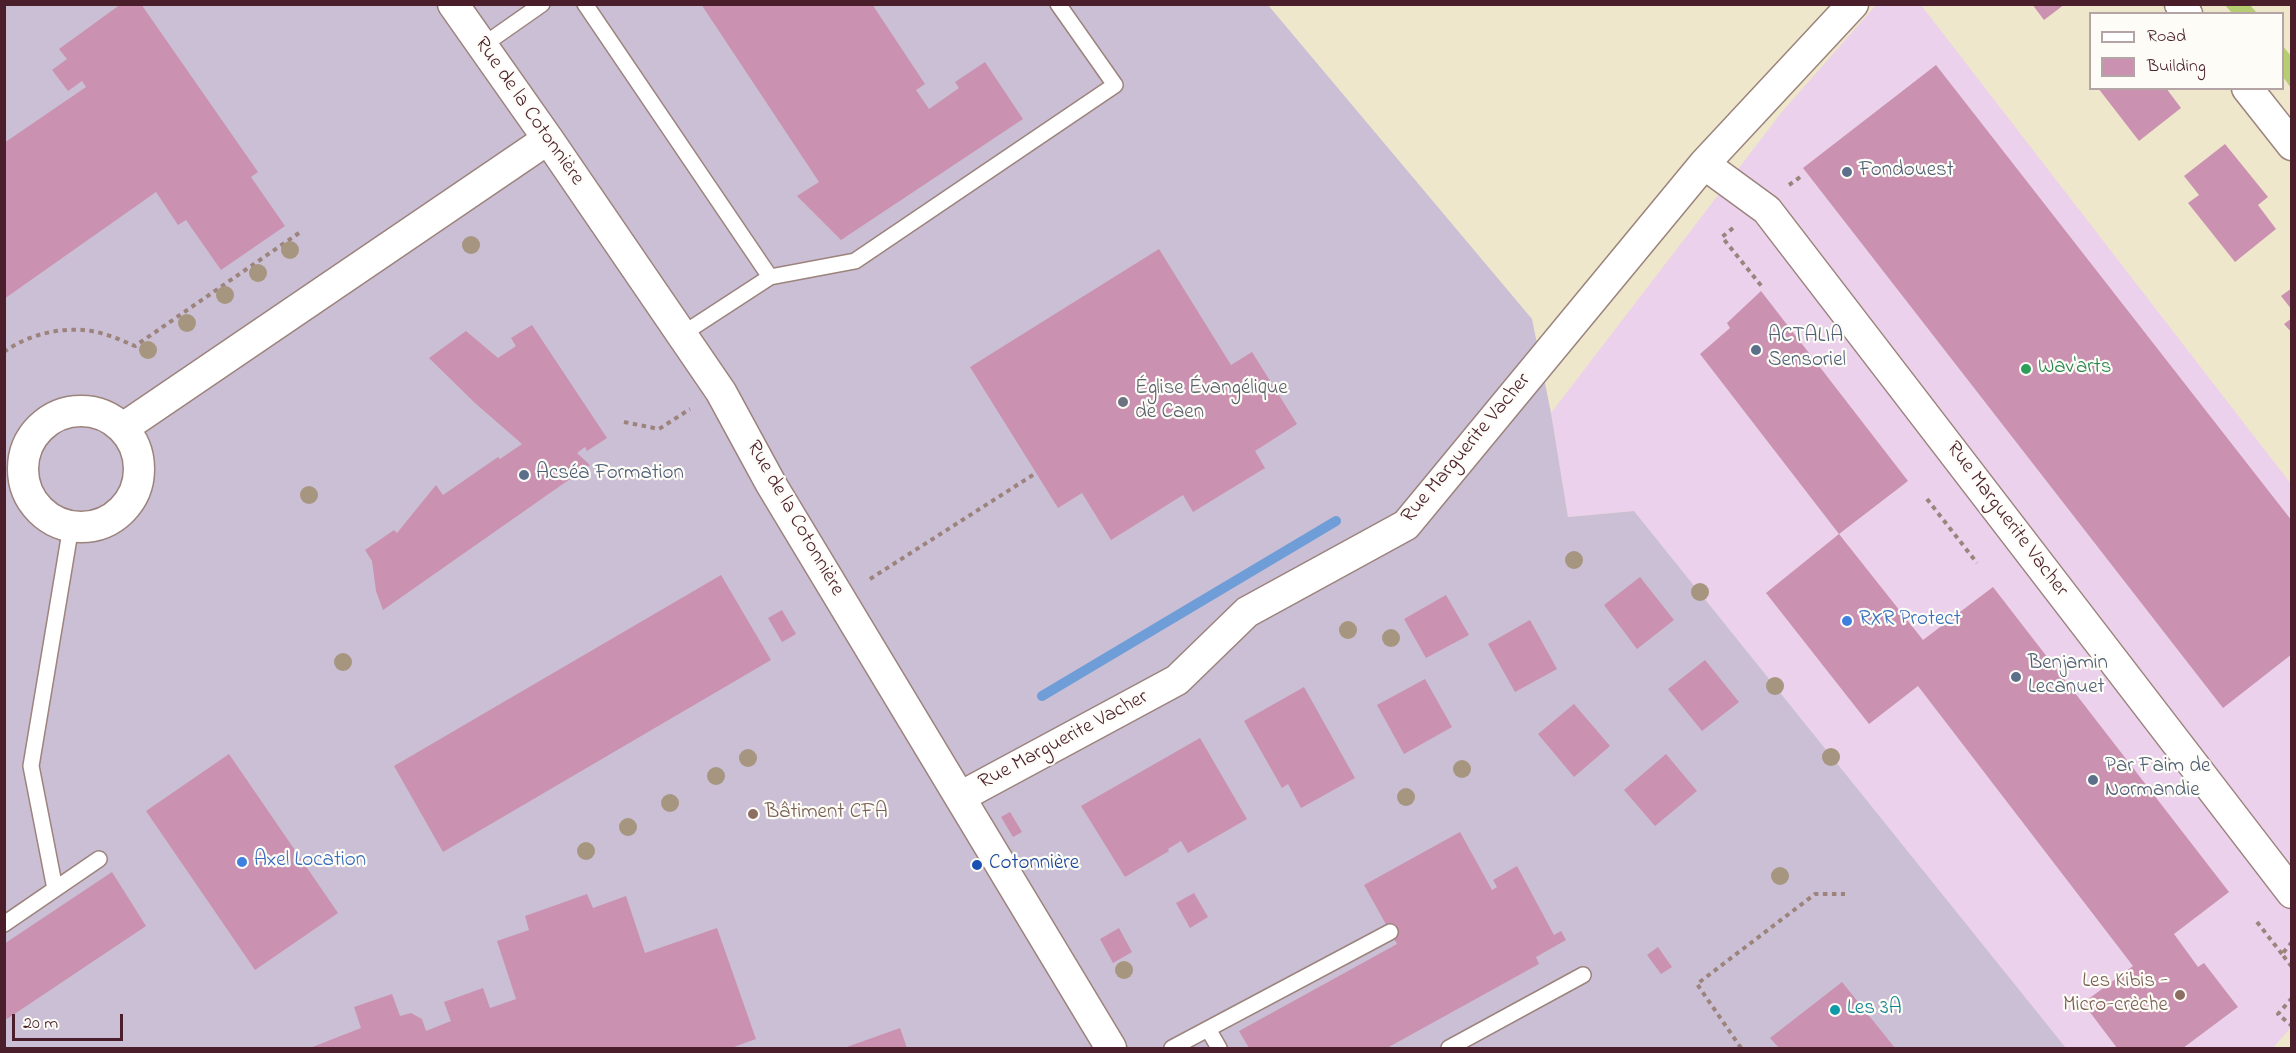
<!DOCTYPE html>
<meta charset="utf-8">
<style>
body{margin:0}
#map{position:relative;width:2296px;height:1053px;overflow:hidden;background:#eee7cc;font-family:"Indie Flower",sans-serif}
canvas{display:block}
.frame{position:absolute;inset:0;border:6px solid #4a1f2b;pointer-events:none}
.legend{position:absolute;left:2089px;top:12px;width:195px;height:78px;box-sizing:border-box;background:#fdfcf7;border:2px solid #b5a4a5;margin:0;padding:8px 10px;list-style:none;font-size:18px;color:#4a1f2b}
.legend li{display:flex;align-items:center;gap:12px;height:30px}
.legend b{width:30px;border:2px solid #b5a4a5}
.scale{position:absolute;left:12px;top:1014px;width:111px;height:27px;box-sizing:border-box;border:3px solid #4a1f2b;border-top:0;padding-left:8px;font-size:18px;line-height:21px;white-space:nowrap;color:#4a1f2b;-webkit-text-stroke:4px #fdfcf7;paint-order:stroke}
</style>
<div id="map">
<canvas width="2296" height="1053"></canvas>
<div class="frame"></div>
<ul class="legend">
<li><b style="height:8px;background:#fff"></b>Road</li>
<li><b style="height:16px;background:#ca92b0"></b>Building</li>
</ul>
<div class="scale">20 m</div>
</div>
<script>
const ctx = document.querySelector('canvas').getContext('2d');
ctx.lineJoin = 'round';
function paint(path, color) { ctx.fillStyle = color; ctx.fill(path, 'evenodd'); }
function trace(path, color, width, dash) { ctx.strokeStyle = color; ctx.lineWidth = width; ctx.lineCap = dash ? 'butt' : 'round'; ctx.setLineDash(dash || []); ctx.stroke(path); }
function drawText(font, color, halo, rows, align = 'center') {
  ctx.font = font + ' "Indie Flower",sans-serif'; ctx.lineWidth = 4.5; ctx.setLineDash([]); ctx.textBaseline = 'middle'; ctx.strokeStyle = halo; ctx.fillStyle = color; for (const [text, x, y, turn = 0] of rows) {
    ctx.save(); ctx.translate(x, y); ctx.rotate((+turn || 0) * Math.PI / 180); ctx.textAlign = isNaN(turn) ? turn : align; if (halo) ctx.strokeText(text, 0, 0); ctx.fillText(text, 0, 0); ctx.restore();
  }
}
paint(new Path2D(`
 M1876 5H1921L2291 484 2292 1026 2273 1048H2066L1634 511 1568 517 1551 413 1781 113Z`), '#ebd1eb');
paint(new Path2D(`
 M5 4 1268 5 1532 319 1551 413 1568 517 1634 511 2066 1048H5Z`), '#cbbfd5');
paint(new Path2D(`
 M2225 5H2250L2257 13H2232Z
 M2282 45 2291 56V88L2283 77Z`), '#b7cd71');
trace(new Path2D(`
 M1042 696 1336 521`), '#6e9dd7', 10);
paint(new Path2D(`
 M121 4H141L258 172 251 177 285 226 221 270 186 220 178 225 156 192 4 299V143L86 87 82 81 68 91 52 70 67 59 59 49Z
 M701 4H872L925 84 916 90 929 109 959 88 955 82 985 62 1023 119 841 240 797 196 819 182Z
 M2032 4H2065L2044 20Z
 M1936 65 2292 521V654L2223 708 1803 168Z
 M2098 88H2166L2181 108 2139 141Z
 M2225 144 2268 197 2258 205 2276 229 2235 262 2188 203 2199 195 2184 176Z
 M1159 249 1231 365 1252 352 1297 424 1255 451 1265 468 1193 512 1183 495 1111 540 1082 493 1058 508 970 367Z
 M2292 288V310L2281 296Z
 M1761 291 1908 481 1839 534 1700 354 1730 328 1727 323Z
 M2292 318V333L2284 324Z
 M532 325 607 438 587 451 585 447 577 453 590 465 383 610 376 591 372 561 365 550 394 530 397 533 436 485 443 495 498 457 500 459 522 444 475 403 429 358 466 331 498 358 516 346 511 338Z
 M1839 534 1923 640 1993 587 2229 892 2174 934 2198 967 2204 963 2238 1007 2183 1048H2117L2083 1003 2133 966 1918 686 1869 724 1766 593Z
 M721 575 771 660 443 852 394 766Z
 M1640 577 1674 620 1637 649 1604 605Z
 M1446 595 1469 635 1426 658 1404 619Z
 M782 610 796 634 782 642 768 618Z
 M1530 620 1557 669 1515 692 1488 644Z
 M1705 660 1739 702 1702 731 1668 689Z
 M1425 679 1452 727 1404 754 1377 705Z
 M1304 687 1355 778 1301 808 1288 784 1282 788 1244 721Z
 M1574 704 1610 746 1574 777 1538 734Z
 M1200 738 1247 819 1188 853 1181 841 1168 849 1169 851 1125 877 1081 806Z
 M229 754 338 913 255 970 146 811Z
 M1666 754 1697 791 1655 826 1624 790Z
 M1010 812 1022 832 1013 837 1001 817Z
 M1460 832 1492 890 1497 887 1493 880 1517 866 1554 935 1561 931 1566 940 1536 957 1539 964 1387 1048H1249L1239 1031 1397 944 1364 885Z
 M112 872 146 926 7 1019 4 1015V944Z
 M1194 893 1208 917 1190 928 1176 903Z
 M587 894 593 908 626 896 645 953 717 928 756 1039 731 1048H310L361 1028 354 1007 392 994 400 1016 411 1013 422 1019 426 1031 451 1021 444 1002 483 988 490 1008 516 999 497 941 529 930 525 916Z
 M1119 928 1132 952 1113 963 1100 939Z
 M1658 947 1672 967 1661 974 1647 955Z
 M1842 982 1895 1048H1779L1770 1038Z
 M900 1028 907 1048H844Z`), '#ca92b0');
const lane = new Path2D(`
 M585 4 770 277
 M482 46 542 4
 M681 335 770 277 855 261 1115 85 1058 4
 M55 889 31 766 71 526
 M4 924 99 859
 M1208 1029 1219 1048
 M1172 1048 1390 932
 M1449 1048 1583 975`);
const street = new Path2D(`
 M453 4 548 139 721 392 771 484 1111 1048
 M2180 4 2187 14
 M2247 88 2292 145
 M1704 164 1767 210 2292 893
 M23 469a58 58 0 1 1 116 0a58 58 0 1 1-116 0Z
 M123 428 548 139
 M960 797 1177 680 1247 612 1406 525 1704 164 1853 4`);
trace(lane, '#9c837c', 18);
trace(street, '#9c837c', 33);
trace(new Path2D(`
 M1789 185 1803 175
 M1733 228 1722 237 1763 288
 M4 352C31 332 72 324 104 334 115 337 125 342 135 346L299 233
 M624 422 659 429 690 409
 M1927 499 1977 563
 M870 579 1036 473
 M2257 922 2282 954
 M2292 942 2282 954 2292 967
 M2292 998 2278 1014 2292 1026
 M1741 1048 1697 984 1815 894H1845`), '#9c837c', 4, [4.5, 4.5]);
trace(lane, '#fff', 15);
trace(street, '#fff', 30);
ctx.fillStyle = '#a6967f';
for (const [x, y] of [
 [471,245],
 [290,250],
 [258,273],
 [225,295],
 [187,323],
 [148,350],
 [309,495],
 [1574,560],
 [1700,592],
 [1348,630],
 [1391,638],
 [343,662],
 [1775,686],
 [1831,757],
 [748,758],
 [1462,769],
 [716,776],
 [1406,797],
 [670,803],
 [628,827],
 [586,851],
 [1780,876],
 [1124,970]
]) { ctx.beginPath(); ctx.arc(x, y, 9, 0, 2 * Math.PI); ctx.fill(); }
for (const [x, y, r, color] of [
 [1847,172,6,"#5c6f8a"],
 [1756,350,6,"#5c6f8a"],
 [2026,369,6,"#2e9e5b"],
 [1123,402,6,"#6b7280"],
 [524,475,6,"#5c6f8a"],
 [1847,621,6,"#3f7fe0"],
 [2016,677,6,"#5c6f8a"],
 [2093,780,6,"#5c6f8a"],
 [753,814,6,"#8d6e63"],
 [242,862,6,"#3f7fe0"],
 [977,865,6,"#1a4fb4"],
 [2180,995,6,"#8d6e63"],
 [1835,1010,6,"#0f9aa8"]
]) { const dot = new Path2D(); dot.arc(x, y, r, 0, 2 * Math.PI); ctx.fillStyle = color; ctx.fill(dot); trace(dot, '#fdfcf7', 2); }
drawText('21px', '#4a1f2b', '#fdfcf7', [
 ["Rue de la Cotonnière",528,112,55],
 ["Rue Marguerite Vacher",1467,449,-50],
 ["Rue de la Cotonnière",794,519,60],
 ["Rue Marguerite Vacher",2006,520,53],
 ["Rue Marguerite Vacher",1064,741,-28]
]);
drawText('21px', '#4e5e75', '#fdfcf7', [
 ["Fondouest",1859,172],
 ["ACTALIA",1768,338],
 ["Sensoriel",1768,362],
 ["Acséa Formation",536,475],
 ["Benjamin",2028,665],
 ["Lecanuet",2028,689],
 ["Par Faim de",2105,768],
 ["Normandie",2105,792]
], 'left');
drawText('21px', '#27864d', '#fdfcf7', [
 ["Wav'arts",2038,369]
], 'left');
drawText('21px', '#5b616d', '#fdfcf7', [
 ["Église Évangélique",1135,390],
 ["de Caen",1135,414]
], 'left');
drawText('21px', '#366cbe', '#fdfcf7', [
 ["RXR Protect",1859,621],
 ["Axel Location",254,862]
], 'left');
drawText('21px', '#785e54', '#fdfcf7', [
 ["Bâtiment CFA",765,814],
 ["Les Kibis -",2168,983,"right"],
 ["Micro-crèche",2168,1007,"right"]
], 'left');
drawText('21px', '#164399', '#fdfcf7', [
 ["Cotonnière",989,865]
], 'left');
drawText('21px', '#0d838f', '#fdfcf7', [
 ["Les 3A",1847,1010]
], 'left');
</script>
